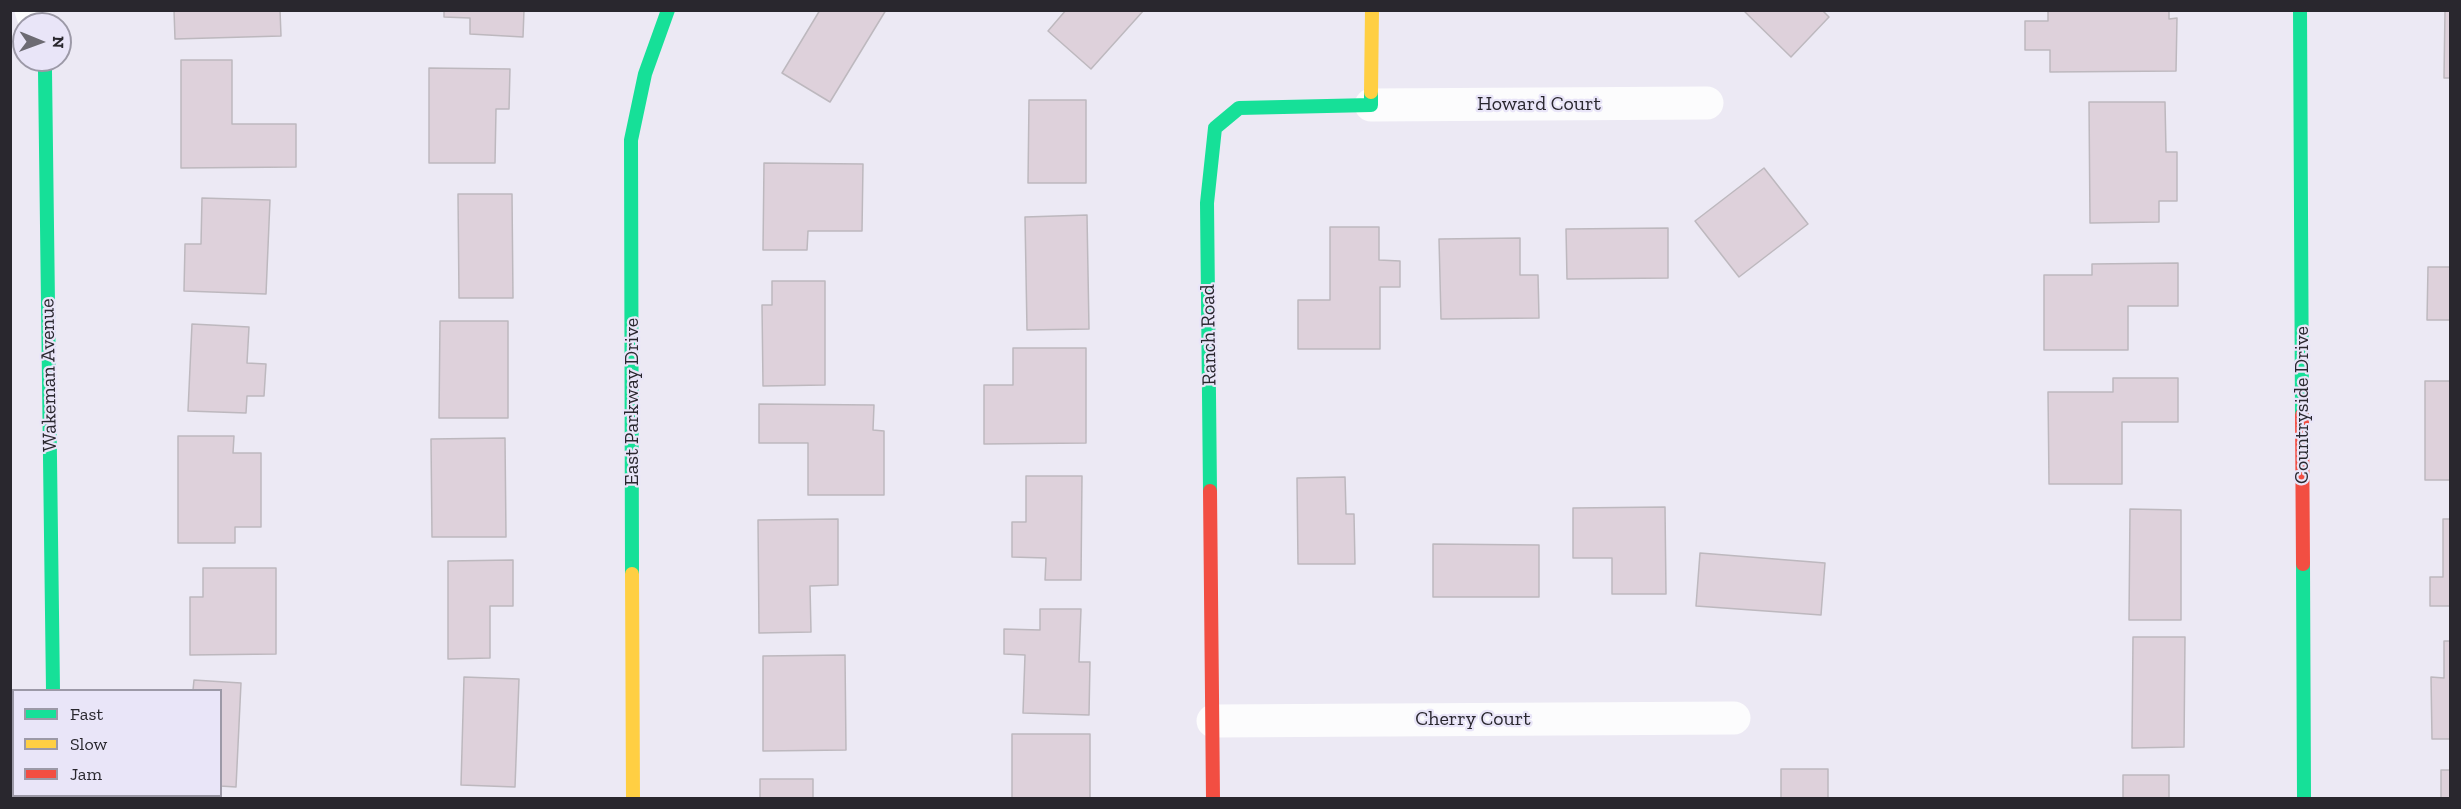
<!DOCTYPE html>
<style>
body{margin:0}
#map{position:relative;width:2461px;height:809px;overflow:hidden;background:#ece9f4;font-family:"Zilla Slab",serif}
canvas{display:block}
.frame{position:absolute;inset:0;border:12px solid #29272e;pointer-events:none}
.legend{position:absolute;left:12px;top:689px;width:210px;height:108px;box-sizing:border-box;background:#e9e5f8;border:2px solid #9c99a7;margin:0;padding:8px 10px;list-style:none;font-size:18px;color:#29272e}
.legend li{display:flex;align-items:center;gap:12px;height:30px}
.legend b{width:30px;border:2px solid #9c99a7}
.north{position:absolute;left:12px;top:12px;width:60px;height:60px;box-sizing:border-box;background:#e9e5f8;border:2px solid #9c99a7;border-radius:50%;rotate:91deg;font-size:16px;font-weight:700;line-height:24px;text-align:center;color:#29272e}
.north::after{content:'';display:block;margin:auto;width:21px;height:27px;background:#6d6b73;clip-path:polygon(50% 0,100% 100%,50% 72%,0 100%)}
</style>
<div id="map">
<canvas width="2461" height="809"></canvas>
<div class="frame"></div>
<ul class="legend">
<li><b style="height:8px;background:#16e098"></b>Fast</li>
<li><b style="height:8px;background:#ffcf43"></b>Slow</li>
<li><b style="height:8px;background:#f24e42"></b>Jam</li>
</ul>
<div class="north">N</div>
</div>
<script>
const ctx = document.querySelector('canvas').getContext('2d');
ctx.lineJoin = 'round';
function paint(path, color) { ctx.fillStyle = color; ctx.fill(path, 'evenodd'); }
function trace(path, color, width, dash) { ctx.strokeStyle = color; ctx.lineWidth = width; ctx.lineCap = dash ? 'butt' : 'round'; ctx.setLineDash(dash || []); ctx.stroke(path); }
function drawText(font, color, halo, rows, align = 'center') {
  ctx.font = font + ' "Zilla Slab",serif'; ctx.lineWidth = 4.5; ctx.setLineDash([]); ctx.textBaseline = 'middle'; ctx.strokeStyle = halo; ctx.fillStyle = color; for (const [text, x, y, turn = 0] of rows) {
    ctx.save(); ctx.translate(x, y); ctx.rotate((+turn || 0) * Math.PI / 180); ctx.textAlign = isNaN(turn) ? turn : align; if (halo) ctx.strokeText(text, 0, 0); ctx.fillText(text, 0, 0); ctx.restore();
  }
}
const building = new Path2D(`
 M174 10H280L281 36 175 39Z
 M444 10H524L523 37 470 34V18L444 17Z
 M820 10H886L830 102 782 73Z
 M1066 10H1144L1091 69 1048 31Z
 M1743 10H1822L1829 17 1791 57Z
 M2048 10H2169V19L2177 18 2176 71 2050 72V50H2025V21H2048Z
 M2445 10H2450V78H2444Z
 M181 60H232V124H296V167L181 168Z
 M429 68 510 69 509 109H496L495 163H429Z
 M1029 100H1086V183H1028Z
 M2089 102H2165L2166 152H2177V201H2159V222L2090 223Z
 M764 163 863 164 862 231H808L807 250H763Z
 M1764 168 1808 224 1739 277 1695 221Z
 M458 194H512L513 298H459Z
 M202 198 270 200 266 294 184 291 185 244H201Z
 M1087 215 1089 329 1027 330 1025 217Z
 M1330 227H1379V260L1400 261V287H1380V349H1298V300H1330Z
 M1668 228V278L1567 279 1566 229Z
 M1520 238V275H1538L1539 318 1441 319 1439 239Z
 M2178 263V306H2128V350H2044V275H2092V264Z
 M2428 267H2450V320H2427Z
 M772 281H825V385L763 386 762 305H772Z
 M440 321H508V418H439Z
 M192 324 249 327 247 363 266 364 264 396H247L246 413 188 411Z
 M1013 348H1086V443L984 444V385H1013Z
 M2113 378H2178V422H2122V484H2049L2048 392H2113Z
 M2425 381H2450V480H2425Z
 M759 404 874 405 873 430 884 431V495H808V443H759Z
 M178 436H234L233 453H261V527H235V543H178Z
 M505 438 506 537H432L431 439Z
 M1026 476H1082L1081 580H1045L1046 558 1012 557V522H1026Z
 M1345 477 1346 514H1354L1355 564H1298L1297 478Z
 M1665 507 1666 594H1612V558H1573V508Z
 M2130 509 2181 510V620H2129Z
 M838 519V585L810 586 811 632 759 633 758 520Z
 M2443 519H2450V606H2430V577H2443Z
 M1433 544 1539 545V597H1433Z
 M1700 553 1825 563 1821 615 1696 606Z
 M513 560V606H490V658L448 659V561Z
 M203 568H276V654L190 655V597H203Z
 M1040 609H1081L1079 662H1090L1089 715 1023 713 1025 655 1004 654V629L1040 630Z
 M2133 637H2185L2184 747 2132 748Z
 M2444 641H2450V739H2432L2431 677 2444 678Z
 M845 655 846 750 763 751V656Z
 M464 677 519 679 515 787 461 785Z
 M194 680 241 683 236 787 220 786V690H193Z
 M1012 734H1090V798H1012Z
 M1781 769H1828V798H1781Z
 M2441 770H2450V798H2441Z
 M2123 775H2169V798H2123Z
 M760 779H813V798H760Z`);
paint(building, '#ded1db');
trace(building, '#bdb8be', 1.5);
trace(new Path2D(`
 M31 10 36 24
 M1371 105 1707 103
 M1213 721 1734 718
 M54 796V798`), '#fcfcfd', 33);
trace(new Path2D(`
 M2300 10 2302 415
 M43 60 45 71 53 690
 M1210 491 1207 203 1215 128 1239 108 1371 105V92
 M2303 564 2304 798
 M632 574 631 140 645 74 668 10`), '#16e098', 14);
trace(new Path2D(`
 M1371 92 1372 10
 M632 574 633 798`), '#ffcf43', 14);
trace(new Path2D(`
 M2302 415 2303 564
 M1210 491 1213 798`), '#f24e42', 14);
drawText('20px', '#29272e', '#e9e5f8', [
 ["Howard Court",1539,104],
 ["Ranch Road",1209,335,-91],
 ["Wakeman Avenue",49,375,-91],
 ["East Parkway Drive",632,402,-90],
 ["Countryside Drive",2302,405,-90],
 ["Cherry Court",1473,719]
]);
</script>
